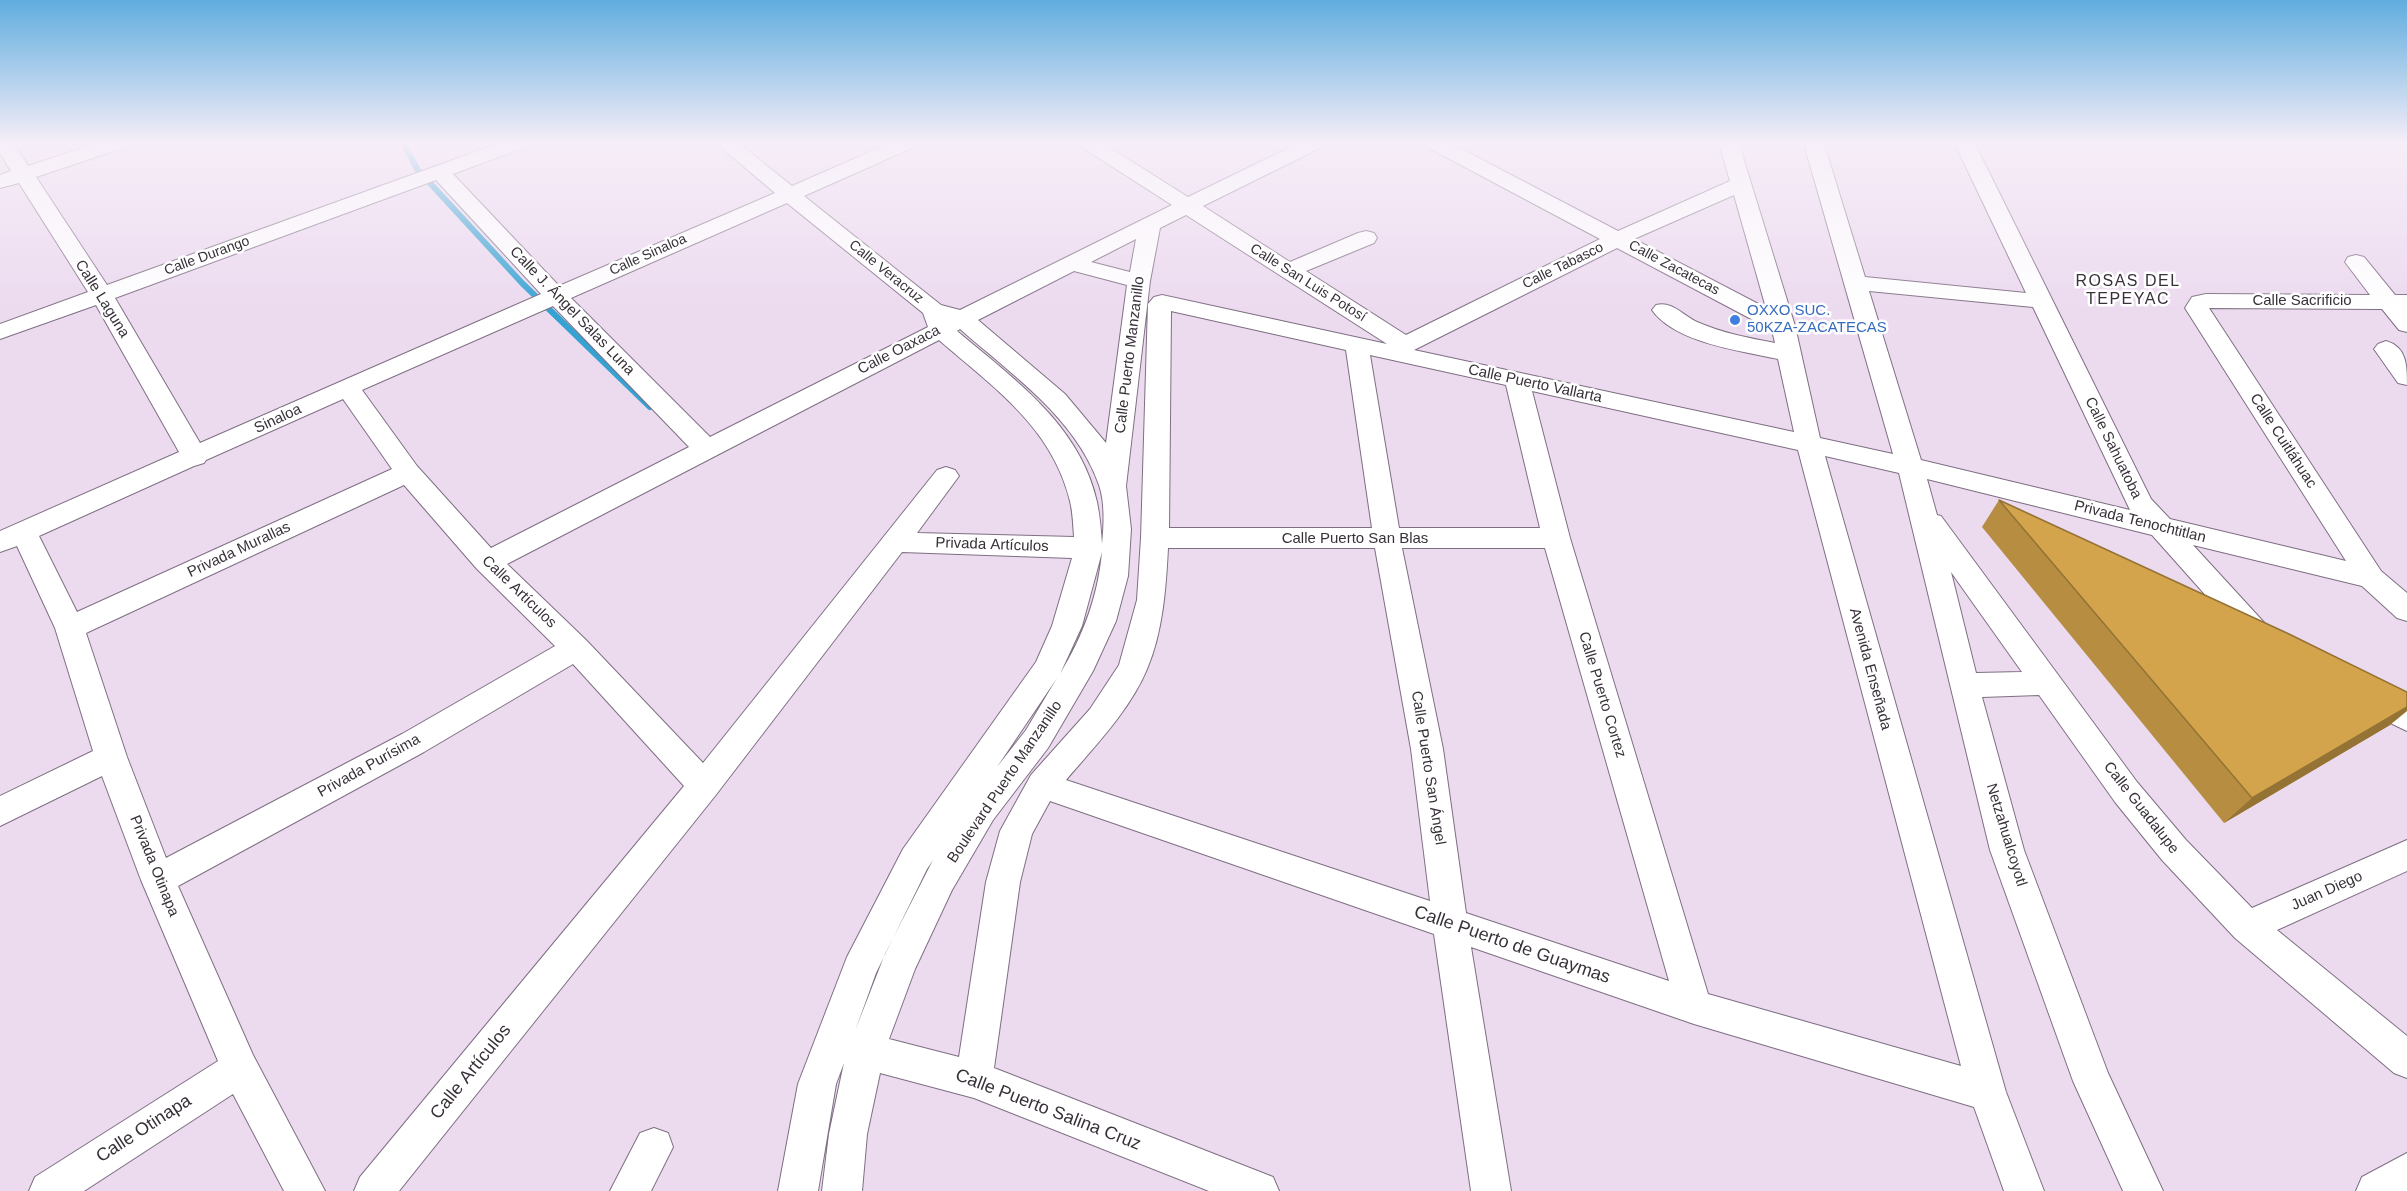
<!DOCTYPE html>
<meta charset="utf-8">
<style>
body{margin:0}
canvas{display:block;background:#ecdaef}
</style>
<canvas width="2407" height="1191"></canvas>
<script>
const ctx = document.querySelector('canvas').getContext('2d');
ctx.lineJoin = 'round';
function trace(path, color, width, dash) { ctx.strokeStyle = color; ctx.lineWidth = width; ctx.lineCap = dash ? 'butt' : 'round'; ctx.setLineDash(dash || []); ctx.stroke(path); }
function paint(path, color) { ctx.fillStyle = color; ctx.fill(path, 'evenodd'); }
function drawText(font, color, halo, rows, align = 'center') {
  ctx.font = font + ' Arial,sans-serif'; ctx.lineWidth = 5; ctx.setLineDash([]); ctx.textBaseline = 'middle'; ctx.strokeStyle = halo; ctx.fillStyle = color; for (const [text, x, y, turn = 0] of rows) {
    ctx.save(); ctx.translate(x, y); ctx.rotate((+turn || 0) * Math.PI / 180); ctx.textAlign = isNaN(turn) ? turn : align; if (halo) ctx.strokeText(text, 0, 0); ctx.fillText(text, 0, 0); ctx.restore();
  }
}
trace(new Path2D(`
 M404 144 417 169 522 283 650 407`), '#35a2d2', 6);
const minor = new Path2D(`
 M0 144H14L28 166 95 144H126L123 148 36 177 107 285 497 144H526L523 148 453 174 559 286 775 193 717 144H740L792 186 888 144H915L912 148 804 196 941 305 960 310 1172 205 1083 148 1080 144H1104L1188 197 1297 144H1323L1320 148 1203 206 1290 262 1358 233 1366 231 1374 233 1377 238 1374 243 1306 271 1406 335 1600 239 1429 148 1426 144H1452L1618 231 1730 181 1719 144H1739L1795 326 1820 438 1893 454 1804 144H1824L1865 277 2026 293 1955 144H1975L2151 499 2170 519 2346 561 2185 308 2192 297 2206 294 2370 295 2345 262 2348 257 2356 255 2364 257 2395 295H2407V332L2399 330 2382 309 2209 308 2381 571 2407 593V621L2397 618 2362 586 2193 545 2270 629 2275 637 2270 645 2260 648 2250 645 2152 535 1927 479 1937 515 1941 516 2137 782 2186 840 2252 908 2407 840V871L2277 930 2407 1036V1078L2394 1073 2235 938 2162 860 2115 802 2039 695 1982 697 2024 850 2108 1073 2163 1191H2123L2073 1081 1990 850 1899 473 1825 456 2006 1092 2044 1191H2004L1974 1107 1694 1024 1471 947 1511 1191H1471L1434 934 1050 801 1032 834 1020 882 994 1068 1273 1177 1279 1191H1209L974 1098 880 1073 867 1134 862 1191H822L829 1134 844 1063 836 1084 818 1191H778L798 1084 847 957 903 849 1036 662 1052 626 1072 558 902 552 715 796 399 1191H354L360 1177 684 786 573 664 424 752 178 886 253 1055 325 1191H284L233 1094 84 1191H29L35 1177 218 1061 141 880 102 776 0 826V796L93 751 55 628 17 546 0 552V531L179 452 96 305 0 339V324L88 292 19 183 0 188V175L11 171 0 153ZM436 180 541 294 200 443 115 298ZM1734 195 1766 308 1634 239ZM787 203 923 313 928 327 710 437 571 298ZM1186 215 1387 344 1162 295 1154 297 1148 304 1141 538 1137 600 1119 665 1090 709 1031 775 1000 831 986 882 959 1057 889 1039 915 969 952 890 993 820 1048 748 1093 671 1116 621 1128 576 1131 529 1126 486 1150 281 1160 228ZM1136 239 1130 272 1091 262ZM1617 248 1772 330 1775 343C1749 338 1722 333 1697 322 1682 315 1673 301 1656 305L1652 310C1675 343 1742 351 1778 359L1794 432 1414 350ZM1074 271 1127 285 1106 443 1065 394 978 320ZM1869 291 2033 307 2130 510 1921 460ZM553 306 689 447 491 548 417 466 362 390ZM1171 311 1346 350 1372 528H1169ZM960 329C1011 374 1076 418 1099 485 1105 502 1104 526 1102 544 1101 530 1100 516 1097 502 1080 425 1014 379 957 331ZM939 340C993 387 1052 427 1070 501 1073 513 1073 525 1074 537L917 533 959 476 955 470 946 467 937 470 703 763 586 640 507 564ZM1370 355 1506 385 1540 528H1399ZM1532 391 1798 450 1961 1066 1708 994 1570 538ZM343 399 392 469 77 612 39 536 194 466 204 463 206 460ZM404 485 477 569 555 646 402 734 166 858 127 757 86 633ZM1168 548H1375L1411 749 1430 901 1066 780C1095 746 1130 710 1147 669 1163 632 1166 587 1168 548ZM1402 548H1545L1669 981 1466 913 1443 749ZM1102 552C1098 597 1083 636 1060 674L1082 626ZM1951 572 2022 672 1976 673ZM1057 678 1026 730 997 767ZM933 860 885 954 855 1031 876 973 927 869Z
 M2386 341C2407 347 2407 366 2407 385L2398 383 2374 349 2378 344Z
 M2368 686 2407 704V731L2357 707 2353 698 2357 689Z
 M654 1128 668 1133 673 1147 651 1191H610L640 1133Z
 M2407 1153V1191H2356L2362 1177Z`);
trace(minor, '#7f6f83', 2);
paint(minor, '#fff');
paint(new Path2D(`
 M1999 500 2390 725 2224 823 1982 527Z`), '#b68d41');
paint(new Path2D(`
 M2407 707V711L2390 725 2224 823 2252 798Z`), '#947335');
const building = new Path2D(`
 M1999 500 2289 634 2407 692V707L2252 798Z`);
paint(building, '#d4a44c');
trace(building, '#947335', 1.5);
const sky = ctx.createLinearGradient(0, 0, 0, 311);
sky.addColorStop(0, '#60addf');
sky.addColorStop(0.46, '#f6eef8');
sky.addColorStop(1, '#f6eef800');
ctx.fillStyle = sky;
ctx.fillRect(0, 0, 2407, 311);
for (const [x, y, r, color] of [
 [1735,320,6,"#3f7fe0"]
]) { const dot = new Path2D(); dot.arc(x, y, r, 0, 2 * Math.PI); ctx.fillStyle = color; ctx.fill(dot); trace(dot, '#fff', 2); }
drawText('14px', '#383139', '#fff', [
 ["Calle Sinaloa",648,255,-24],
 ["Calle Durango",207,256,-20],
 ["Calle Tabasco",1563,266,-26],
 ["Calle Zacatecas",1674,268,28],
 ["Calle Veracruz",886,272,39],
 ["Calle San Luis Potosí",1308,283,32]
]);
drawText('15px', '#383139', '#fff', [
 ["Calle Laguna",102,299,58],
 ["Calle Sacrificio",2302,301],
 ["Calle J. Ángel Salas Luna",572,311,46],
 ["Calle Oaxaca",899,350,-27],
 ["Calle Puerto Manzanillo",1130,355,-83],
 ["Calle Puerto Vallarta",1535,384,12],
 ["Sinaloa",278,419,-25],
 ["Calle Cuitláhuac",2283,441,57],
 ["Calle Sahuatoba",2113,448,64],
 ["Privada Tenochtitlan",2140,522,14],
 ["Calle Puerto San Blas",1355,539],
 ["Privada Artículos",992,545,2],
 ["Privada Murallas",239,550,-25],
 ["Calle Artículos",519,592,44],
 ["Avenida Enseñada",1870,669,75],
 ["Calle Puerto Cortez",1602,695,73],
 ["Privada Purísima",369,766,-29],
 ["Calle Puerto San Ángel",1428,768,81],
 ["Boulevard Puerto Manzanillo",1005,782,-56],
 ["Calle Guadalupe",2141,808,52],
 ["Netzahualcoyotl",2006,835,73],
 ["Privada Otinapa",154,866,68],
 ["Juan Diego",2327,891,-24]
]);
drawText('15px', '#366cbe', '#fff', [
 ["OXXO SUC.",1747,311],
 ["50KZA-ZACATECAS",1747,328]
], 'left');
ctx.letterSpacing = '1.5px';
drawText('16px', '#383139', '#fff', [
 ["ROSAS DEL",2128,282],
 ["TEPEYAC",2128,300]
]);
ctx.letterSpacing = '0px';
drawText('18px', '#383139', '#fff', [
 ["Calle Puerto de Guaymas",1512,945,19],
 ["Calle Artículos",471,1072,-51],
 ["Calle Puerto Salina Cruz",1048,1110,21],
 ["Calle Otinapa",144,1129,-33]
]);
</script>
